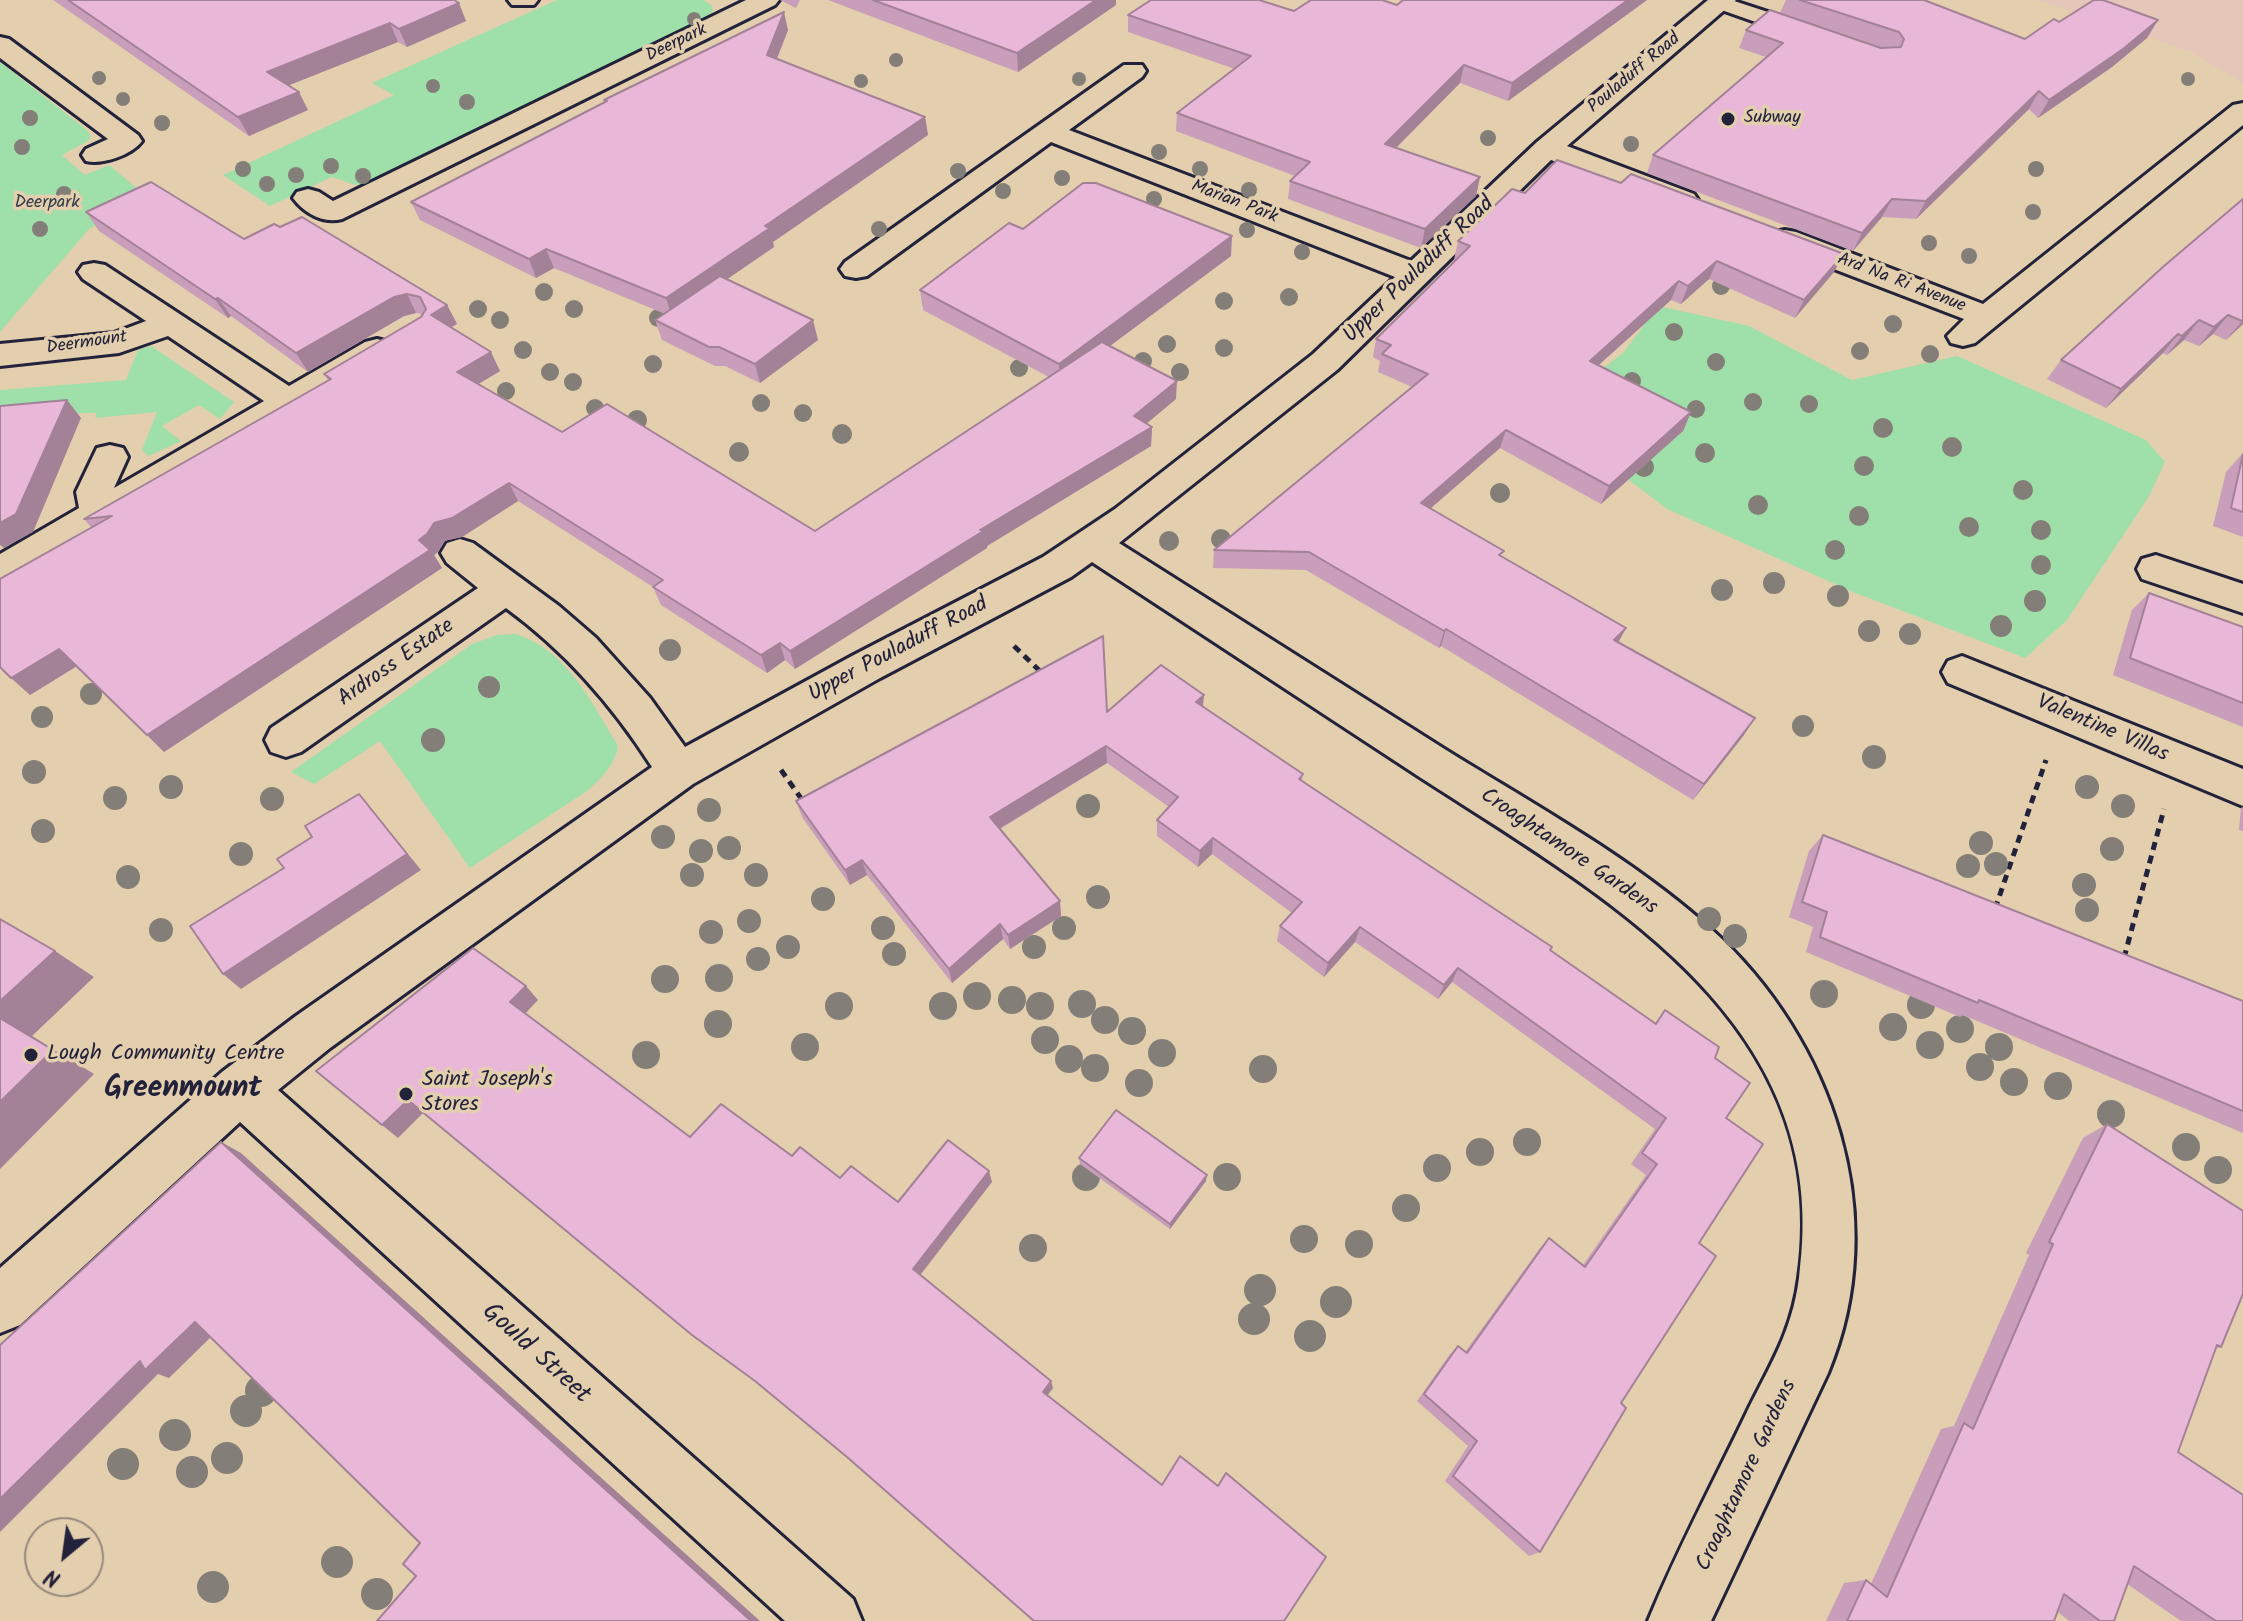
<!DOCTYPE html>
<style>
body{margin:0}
#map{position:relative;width:2243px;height:1621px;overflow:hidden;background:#e3cead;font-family:Kalam,sans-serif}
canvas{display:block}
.north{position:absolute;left:24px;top:1517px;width:80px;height:80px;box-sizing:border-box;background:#e3cead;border:2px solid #96897f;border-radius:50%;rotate:209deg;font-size:22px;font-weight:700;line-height:32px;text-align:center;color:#22223b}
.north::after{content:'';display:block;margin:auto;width:28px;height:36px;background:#22223b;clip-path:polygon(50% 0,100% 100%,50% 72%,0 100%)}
</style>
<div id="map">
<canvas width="2243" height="1621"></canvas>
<div class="north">N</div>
</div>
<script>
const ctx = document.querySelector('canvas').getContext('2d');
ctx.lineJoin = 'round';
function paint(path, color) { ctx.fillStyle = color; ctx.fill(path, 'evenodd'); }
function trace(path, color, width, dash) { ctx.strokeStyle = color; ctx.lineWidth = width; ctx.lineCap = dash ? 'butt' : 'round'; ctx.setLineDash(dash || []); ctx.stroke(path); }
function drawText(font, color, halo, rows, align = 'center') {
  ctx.font = font + ' Kalam,sans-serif'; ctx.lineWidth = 7; ctx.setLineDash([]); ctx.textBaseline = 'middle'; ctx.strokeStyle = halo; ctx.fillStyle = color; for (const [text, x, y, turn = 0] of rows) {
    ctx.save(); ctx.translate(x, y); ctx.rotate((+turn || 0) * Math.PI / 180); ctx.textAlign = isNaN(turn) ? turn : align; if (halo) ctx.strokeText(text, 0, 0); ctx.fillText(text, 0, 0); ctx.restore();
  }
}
paint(new Path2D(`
 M2038 0H2243V83L2192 52Z`), '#e5c7ba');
paint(new Path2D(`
 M557 0H704L712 6 713 11 699 24 369 184 356 185 332 177 270 206 223 175 394 95 372 83Z
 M0 62 87 130 91 137 88 141 62 155 85 175 109 165 151 200 90 228 0 332Z
 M1658 306 1749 326 1852 380 1957 356 2146 440 2165 462 2148 498 2067 620 2025 658 1853 592 1667 509 1629 480V457L1601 370 1624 352Z
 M151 346 234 402 220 419 199 405 162 426 181 441 149 456 142 450 157 412 95 418 97 413 0 414V390L126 380 138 350Z
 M516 634C567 650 592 703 618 746 615 765 601 779 587 791L470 868 380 741 314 784 291 772 472 644 497 635Z`), '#9fe0aa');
const lane = new Path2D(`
 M1712 0H1731L1817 28 1820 33 1809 39 1801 38 1713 7 1710 3Z`);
const street = new Path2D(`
 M508 0H538L534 5H512Z
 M746 0H779L775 5 342 219C323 224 304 213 293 198L297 192 308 189 319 192 333 201Z
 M1708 0H1736L1567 146 1694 194 1698 200 1694 206 1683 209 1672 206 1551 160 1337 370 1119 543C1228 612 1337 681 1446 750 1536 806 1632 858 1711 929 1834 1040 1893 1217 1828 1373L1711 1621H1648C1677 1550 1714 1481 1747 1412 1770 1365 1792 1332 1799 1278 1837 1017 1596 892 1412 772 1305 702 1199 632 1092 562L1071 577 880 678 693 784 330 1048 278 1090 853 1599 862 1621H785L240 1122 20 1325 0 1333V1268L222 1072 296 1016 652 767C613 706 565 651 506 608L301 752 286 757 271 752 265 740 271 728 478 588 447 563 441 553 447 543 460 539 473 543 559 606 596 638 650 698 685 747 852 656 1043 557 1115 509 1313 354 1395 277 1051 142 867 276 856 278 845 276 840 269 845 262 1124 65H1142L1146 71 1142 77 1069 130 1411 261 1537 142Z
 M0 37 9 39 138 135 142 141C132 155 102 165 86 161L82 155 86 149 108 139 0 58Z
 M2243 103V125L1975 343 1963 346 1951 343 1947 336 1964 319 1774 246 1770 239 1774 232 1785 230 1796 232 1983 304 2233 105Z
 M94 263 105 265 289 386 365 342 377 339 389 342 394 349 389 356 14 582 0 586V554L79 508 76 492 97 448 110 445 123 448 128 457 114 488 264 401 168 336 119 353 0 366V344L114 333 146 321 83 279 78 272 83 265Z
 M2156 555 2243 584V613L2142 579 2137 569 2142 559Z
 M1962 656 2243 769V806L1948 683 1942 672 1948 661Z`);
trace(lane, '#22223b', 6);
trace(street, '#22223b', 6);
trace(new Path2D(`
 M1014 646 1044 675
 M781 770 803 801
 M1995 909 2046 760
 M2124 958 2164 809`), '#22223b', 5, [8, 6]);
paint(lane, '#e3cead');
paint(street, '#e3cead');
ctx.fillStyle = '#837f78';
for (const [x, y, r] of [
 [694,19,7],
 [896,60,7],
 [99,78,7],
 [1079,79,7],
 [2188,79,7],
 [861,81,7],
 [433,86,7],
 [123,99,7],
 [467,102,8],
 [30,118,8],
 [162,123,8],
 [1488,138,8],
 [1631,144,8],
 [22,147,8],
 [1159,152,8],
 [331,166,8],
 [243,169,8],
 [1200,169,8],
 [2036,169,8],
 [958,171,8],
 [296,175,8],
 [363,176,8],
 [1062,178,8],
 [267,184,8],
 [1249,190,8],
 [1003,191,8],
 [64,194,8],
 [1154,199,8],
 [2033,212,8],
 [40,229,8],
 [879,229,8],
 [1247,230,8],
 [1929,243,8],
 [1302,252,8],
 [1969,256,8],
 [1721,286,9],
 [544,292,9],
 [1289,297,9],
 [1224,301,9],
 [478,309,9],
 [574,309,9],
 [658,318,9],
 [500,320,9],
 [1893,324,9],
 [1674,332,9],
 [1167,344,9],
 [1224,348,9],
 [523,350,9],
 [1860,351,9],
 [1930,354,9],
 [1143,361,9],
 [1716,362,9],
 [653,364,9],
 [1019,368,9],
 [550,372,9],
 [1180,372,9],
 [1632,381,9],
 [573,382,9],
 [506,391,9],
 [1753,402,9],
 [761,403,9],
 [1809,404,9],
 [595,408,9],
 [1696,409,9],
 [803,413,9],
 [637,420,10],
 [1883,428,10],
 [842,434,10],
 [1952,447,10],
 [739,452,10],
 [1705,453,10],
 [1864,466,10],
 [1644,467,10],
 [2023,490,10],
 [1500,493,10],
 [1758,505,10],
 [1859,516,10],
 [1969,527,10],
 [2041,530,10],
 [1221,539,10],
 [1169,541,10],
 [1835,550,10],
 [2041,565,10],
 [1774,583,11],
 [1722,590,11],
 [1838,596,11],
 [2035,601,11],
 [2001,626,11],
 [1869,631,11],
 [1910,634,11],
 [670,650,11],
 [489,687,11],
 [91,694,11],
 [42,717,11],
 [1803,726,11],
 [433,740,12],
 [1874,757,12],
 [34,772,12],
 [171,787,12],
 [2087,787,12],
 [115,798,12],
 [272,799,12],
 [1088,806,12],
 [2123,806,12],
 [709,810,12],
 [43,831,12],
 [663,837,12],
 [1981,843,12],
 [729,848,12],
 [2112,849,12],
 [701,851,12],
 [241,854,12],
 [1996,864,12],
 [1968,866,12],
 [692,875,12],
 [756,875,12],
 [128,877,12],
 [2084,885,12],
 [1098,897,12],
 [823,899,12],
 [2087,910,12],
 [1709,919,12],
 [749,921,12],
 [883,928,12],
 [1064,928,12],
 [161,930,12],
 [711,932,12],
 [1735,936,12],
 [788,947,12],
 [1034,947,12],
 [894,954,12],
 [758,959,12],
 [719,978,14],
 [665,979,14],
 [1824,994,14],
 [977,996,14],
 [1012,1000,14],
 [1082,1004,14],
 [1921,1005,14],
 [839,1006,14],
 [943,1006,14],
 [1040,1006,14],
 [1105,1020,14],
 [718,1024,14],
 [1893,1027,14],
 [1960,1029,14],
 [1132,1031,14],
 [1045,1040,14],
 [1930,1045,14],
 [805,1047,14],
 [1999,1047,14],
 [1162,1053,14],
 [646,1055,14],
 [1069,1059,14],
 [1980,1067,14],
 [1095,1068,14],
 [1263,1069,14],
 [2014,1082,14],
 [1139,1083,14],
 [2058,1086,14],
 [2111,1114,14],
 [1527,1142,14],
 [2186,1147,14],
 [1480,1152,14],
 [1437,1168,14],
 [2218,1170,14],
 [1086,1177,14],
 [1227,1177,14],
 [1406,1208,14],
 [1304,1239,14],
 [1359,1244,14],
 [1033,1248,14],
 [1260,1290,16],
 [1336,1302,16],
 [1254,1319,16],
 [1310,1336,16],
 [261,1391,16],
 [246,1411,16],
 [175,1435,16],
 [227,1458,16],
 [123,1464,16],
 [192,1472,16],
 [337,1562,16],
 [213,1587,16],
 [377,1594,16]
]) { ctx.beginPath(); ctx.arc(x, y, r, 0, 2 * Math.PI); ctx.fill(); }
paint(new Path2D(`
 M53 0H454L466 21 407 47 398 42 289 85 308 110 249 136Z
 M780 0H800L796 8Z
 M828 0H1116V5L1018 72Z
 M1403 0H1647L1508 101 1460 83 1396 148 1480 177 1476 196 1421 248 1288 199 1290 181 1295 176 1176 131 1177 113 1235 69 1128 32V15L1294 11 1397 5Z
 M1786 0H1926L2025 39 2059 22 2158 20 2147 38 2112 67 2038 118 2029 109 1916 219 1882 217 1853 251 1647 173 1653 155 1766 57 1739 48 1746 30 1884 48 1780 13Z
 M788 30 777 59 925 117 928 135 773 242 774 247 727 279 818 340 760 383 725 366H715L662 340 655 320 665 314 554 268 536 278 420 220 411 202 605 102 604 100Z
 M1525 193 1834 272 1795 318 1709 279 1681 304 1671 300 1599 365 1691 412 1683 431 1601 504 1500 448 1430 509 1502 557 1744 735 1693 800 1441 646 1439 648 1306 570 1213 568 1214 550 1412 387 1378 372 1380 361 1373 357 1376 339 1455 260H1454L1458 241Z
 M2243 199V324L2226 340 2213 334 2199 346 2184 340 2167 355 2163 353 2106 408 2047 379 2061 360Z
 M86 212 244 239 280 227 447 305 457 324 451 327 500 371 478 384 562 432 815 531 1049 377 923 310 920 290 1023 229 1231 256 1110 346 1176 399 1146 424 1152 427 1151 446 987 546V548L795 669 785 660 767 673 661 605 653 587 518 501 462 537 444 541 438 552 434 555 442 568 164 752 77 666 30 695 91 527 84 519 328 380 324 374 421 317 422 314 416 313 404 316 308 372 231 316 228 318 99 231Z
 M2243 453V537L2213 526 2226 472Z
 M2149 593 2243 627V727L2113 675 2132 610Z
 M1204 695 1203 707 1303 774 1302 781 1655 1023 1665 1010 1715 1058 1726 1118 1699 1243 1621 1403 1540 1552 1529 1556 1445 1481 1468 1446 1417 1401 1450 1354 1458 1346 1465 1352 1540 1248 1549 1238 1583 1265 1646 1175 1631 1164 1655 1129 1452 982 1438 999 1355 942 1324 977 1277 941 1280 926 1292 913 1212 854 1198 867 1157 836V820L1169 807 1107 763 1000 829 1060 901 1061 916 1010 949 1003 939 952 983 867 875 850 885 802 817 796 801 1107 712Z
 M2243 807V831L2239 830 2241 808Z
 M1823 835 2243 1001V1133L1963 1015 1960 1017 1806 952 1813 927 1789 917 1809 851Z
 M2107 1124 2221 1347 2216 1348 2178 1452 2243 1621H2181L2127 1584 2114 1621H2069L2058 1612 2054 1621H1826L1844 1583 1866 1580 1871 1584 1941 1429 1954 1426 2029 1255 2026 1253 2083 1138Z
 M1079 1158 1206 1181 1170 1229 1080 1164Z`), '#c89eba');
paint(new Path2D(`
 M1096 0H1116V5L1018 72 1017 53Z
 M1628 0H1647L1508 101 1512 83Z
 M459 3 466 21 407 47 399 29Z
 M784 12 788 30 771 73 767 55Z
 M2158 20 2147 38 2112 67 2038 118 2049 100Z
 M390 23 398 42 277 90 267 72Z
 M1464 65 1460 83 1382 162 1385 144Z
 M2039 91 2029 109 1916 219 1926 201Z
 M299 92 308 110 249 136 238 117Z
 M925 117 928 135 773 242 774 247 672 317 666 298 765 226Z
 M1480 177 1476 196 1421 248 1425 229Z
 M1892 199 1882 217 1853 251 1862 233Z
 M1232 236 1231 256 1060 383 1059 364Z
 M546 249 554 268 536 278 529 259Z
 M1844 254 1834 272 1795 318 1804 300Z
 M1717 261 1709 279 1681 304 1688 286Z
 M1679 281 1671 300 1583 379 1590 361Z
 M407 294 416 313 404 316 308 372 296 353 394 297Z
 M218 298 231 316 228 318 215 299Z
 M447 305 457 324 440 333 431 315Z
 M2228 315 2213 334 2199 346 2214 327Z
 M813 320 818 340 760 383 755 364Z
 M2199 320 2184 340 2167 355 2182 336Z
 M2243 320V324L2226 340Z
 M2178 334 2163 353 2106 408 2121 389Z
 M491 352 500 371 467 391 457 372Z
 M1177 381 1176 399 1134 434V416Z
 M67 400 81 418 33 532 4 548 0 545V523Z
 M1691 412 1683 431 1601 504 1609 486Z
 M1152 427 1151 446 987 546V548L795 669 790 651 980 530Z
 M1506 430 1500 448 1416 521 1421 503Z
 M509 483 518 501 462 537 444 541 438 552 434 555 442 568 164 752 147 735 434 523Z
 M1626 628 1617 645 1614 640Z
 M1446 629 1441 646 1439 648 1444 631Z
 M780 643 785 660 767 673 761 655Z
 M59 649 77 666 30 695 11 678Z
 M1204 695 1202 712 1196 702Z
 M1755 718 1744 735 1693 800 1704 784Z
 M1106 746 1107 763 992 833 990 817Z
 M359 794 421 870 241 989 223 974Z
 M1213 838 1212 854 1198 867 1200 851Z
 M862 860 867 875 850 885 845 870Z
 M1060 901 1061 916 1010 949 1008 935Z
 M1000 924 1003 939 952 983 949 969Z
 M1360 927 1355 942 1324 977 1328 963Z
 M55 951 94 977 32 1036 94 1074 0 1169V1001Z
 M1458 968 1452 982 1438 999 1444 985Z
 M526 986 538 1000 523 1016 510 1002Z
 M408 1100 424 1112 398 1138 382 1125Z
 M221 1142 241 1153 760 1621H751Z
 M989 1171 992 1182 918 1278 913 1269Z
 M1207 1175 1206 1181 1170 1229V1224Z
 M195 1322 218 1330 169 1378 158 1374 0 1532V1499L140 1361Z
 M1051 1381 1053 1388 1045 1399 1043 1392Z`), '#a38197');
const building = new Path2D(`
 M68 0H454L459 3 399 29 390 23 267 72 299 92 238 117Z
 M873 0H1096L1017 53Z
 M1151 0H1259L1294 11 1311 0H1382L1397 5 1403 0H1628L1512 83 1464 65 1385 144 1480 177 1425 229 1290 181 1310 162 1177 113 1251 56 1128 15Z
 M1800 0H1924L2025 39 2054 19 2059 22 2094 0H2103L2158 20 2123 49 2049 100 2039 91 1926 201 1892 199 1862 233 1653 155 1783 43 1746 30 1770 10 1881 48 1901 47 1904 39 1899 32Z
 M784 12 767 55 925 117 765 226 770 228 666 298 546 249 529 259 411 202 607 101 604 100Z
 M1557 160 1621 183 1631 174 1844 254 1804 300 1717 261 1688 286 1679 281 1590 361 1691 412 1609 486 1506 430 1421 503 1504 551 1499 555 1626 628 1614 640 1755 718 1704 784 1446 629 1444 631 1309 552 1214 550 1428 374 1382 354 1391 345 1376 339 1470 246 1458 241 1512 189 1525 193Z
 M151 182 244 239 274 224 280 227 302 217 447 305 431 315 491 352 457 372 562 432 607 404 815 531 1102 342 1177 381 1134 416 1152 427 980 530H985L790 651 780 643 761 655 653 587 663 580 509 483 452 518 434 523 427 534 419 540 430 550 147 735 59 649 11 678 0 667V579L112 516 84 519 331 379 324 374 421 317 426 309 420 297 407 294 394 297 296 353 218 298 215 299 86 212Z
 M1083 183H1096L1232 236 1059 364 920 290 1009 223 1023 229Z
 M2243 199V320L2242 321 2228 315 2214 327 2199 320 2182 336 2178 334 2121 389 2061 360 2164 266Z
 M720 276 813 320 755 364 719 347H709L655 320Z
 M67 400 16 514 0 523V406Z
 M2243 454V512L2231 508Z
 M2149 593 2243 627V703L2130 658Z
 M1103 636 1107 712 1161 665 1204 695 1196 702 1303 774 1299 779 1552 947 1550 950 1656 1024 1665 1010 1719 1047 1715 1058 1750 1083 1726 1118 1763 1144 1699 1243 1716 1256 1621 1403 1626 1408 1540 1552 1453 1476 1477 1441 1424 1394 1458 1346 1467 1353 1549 1238 1585 1267 1657 1164 1642 1153 1666 1118 1458 968 1444 985 1360 927 1328 963 1280 926 1302 902 1213 838 1200 851 1157 820 1178 797 1106 746 990 817 1060 901 1008 935 1000 924 949 969 862 860 845 870 796 801Z
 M359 794 407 854 223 974 190 926 284 868 277 859 312 837 305 826Z
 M1823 835 2243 1001V1111L1979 1000 1978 1003 1820 937 1827 912 1802 902Z
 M0 919 55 951 0 1001Z
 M473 948 526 986 510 1002 690 1137 721 1104 792 1156 800 1147 840 1178 851 1166 898 1202 948 1140 989 1171 913 1269 1051 1381 1043 1392 1162 1485 1180 1456 1218 1486 1226 1473 1326 1557 1284 1621H1034L847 1457 755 1381 692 1335 408 1100 382 1125 316 1071Z
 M0 1018 53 1050 0 1102Z
 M1116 1110 1207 1175 1170 1224 1079 1158Z
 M2107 1124 2243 1211V1294L2221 1347 2217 1345 2178 1452 2243 1495V1621H2216L2134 1566 2114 1621H2100L2064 1594 2054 1621H1847L1866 1580 1887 1597 1964 1423 1973 1429 2053 1244 2049 1242Z
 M221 1142 751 1621H377L416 1576 403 1564 420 1543 195 1322 145 1370 140 1361 0 1499V1345Z`);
paint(building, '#e9b8d8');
trace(building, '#a38197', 2);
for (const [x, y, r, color] of [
 [1728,119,8,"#22223b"],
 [31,1055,8,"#22223b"],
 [406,1094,8,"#22223b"]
]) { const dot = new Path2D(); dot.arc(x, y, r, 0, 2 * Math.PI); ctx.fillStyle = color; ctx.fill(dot); trace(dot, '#e3cead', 3); }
drawText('18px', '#22223b', '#e3cead', [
 ["Deerpark",677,44,-26],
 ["Pouladuff Road",1635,74,-40],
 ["Marian Park",1234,203,21],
 ["Ard Na Ri Avenue",1901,284,21],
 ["Deermount",87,344,-8]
]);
drawText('18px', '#22223b', '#e3cead', [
 ["Subway",1744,119]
], 'left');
drawText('18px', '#353e4c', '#e3cead', [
 ["Deerpark",47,204]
]);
drawText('22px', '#22223b', '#e3cead', [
 ["Upper Pouladuff Road",1420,271,-44],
 ["Upper Pouladuff Road",899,651,-28],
 ["Ardross Estate",397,664,-35],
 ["Valentine Villas",2102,730,23],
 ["Croaghtamore Gardens",1568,853,34],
 ["Croaghtamore Gardens",1748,1476,-65]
]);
drawText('22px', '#22223b', '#e3cead', [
 ["Lough Community Centre",47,1055],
 ["Saint Joseph's",422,1081],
 ["Stores",422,1106]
], 'left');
drawText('26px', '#22223b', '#e3cead', [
 ["Gould Street",535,1355,42]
]);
drawText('bold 30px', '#22223b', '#e3cead', [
 ["Greenmount",183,1091]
]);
</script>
